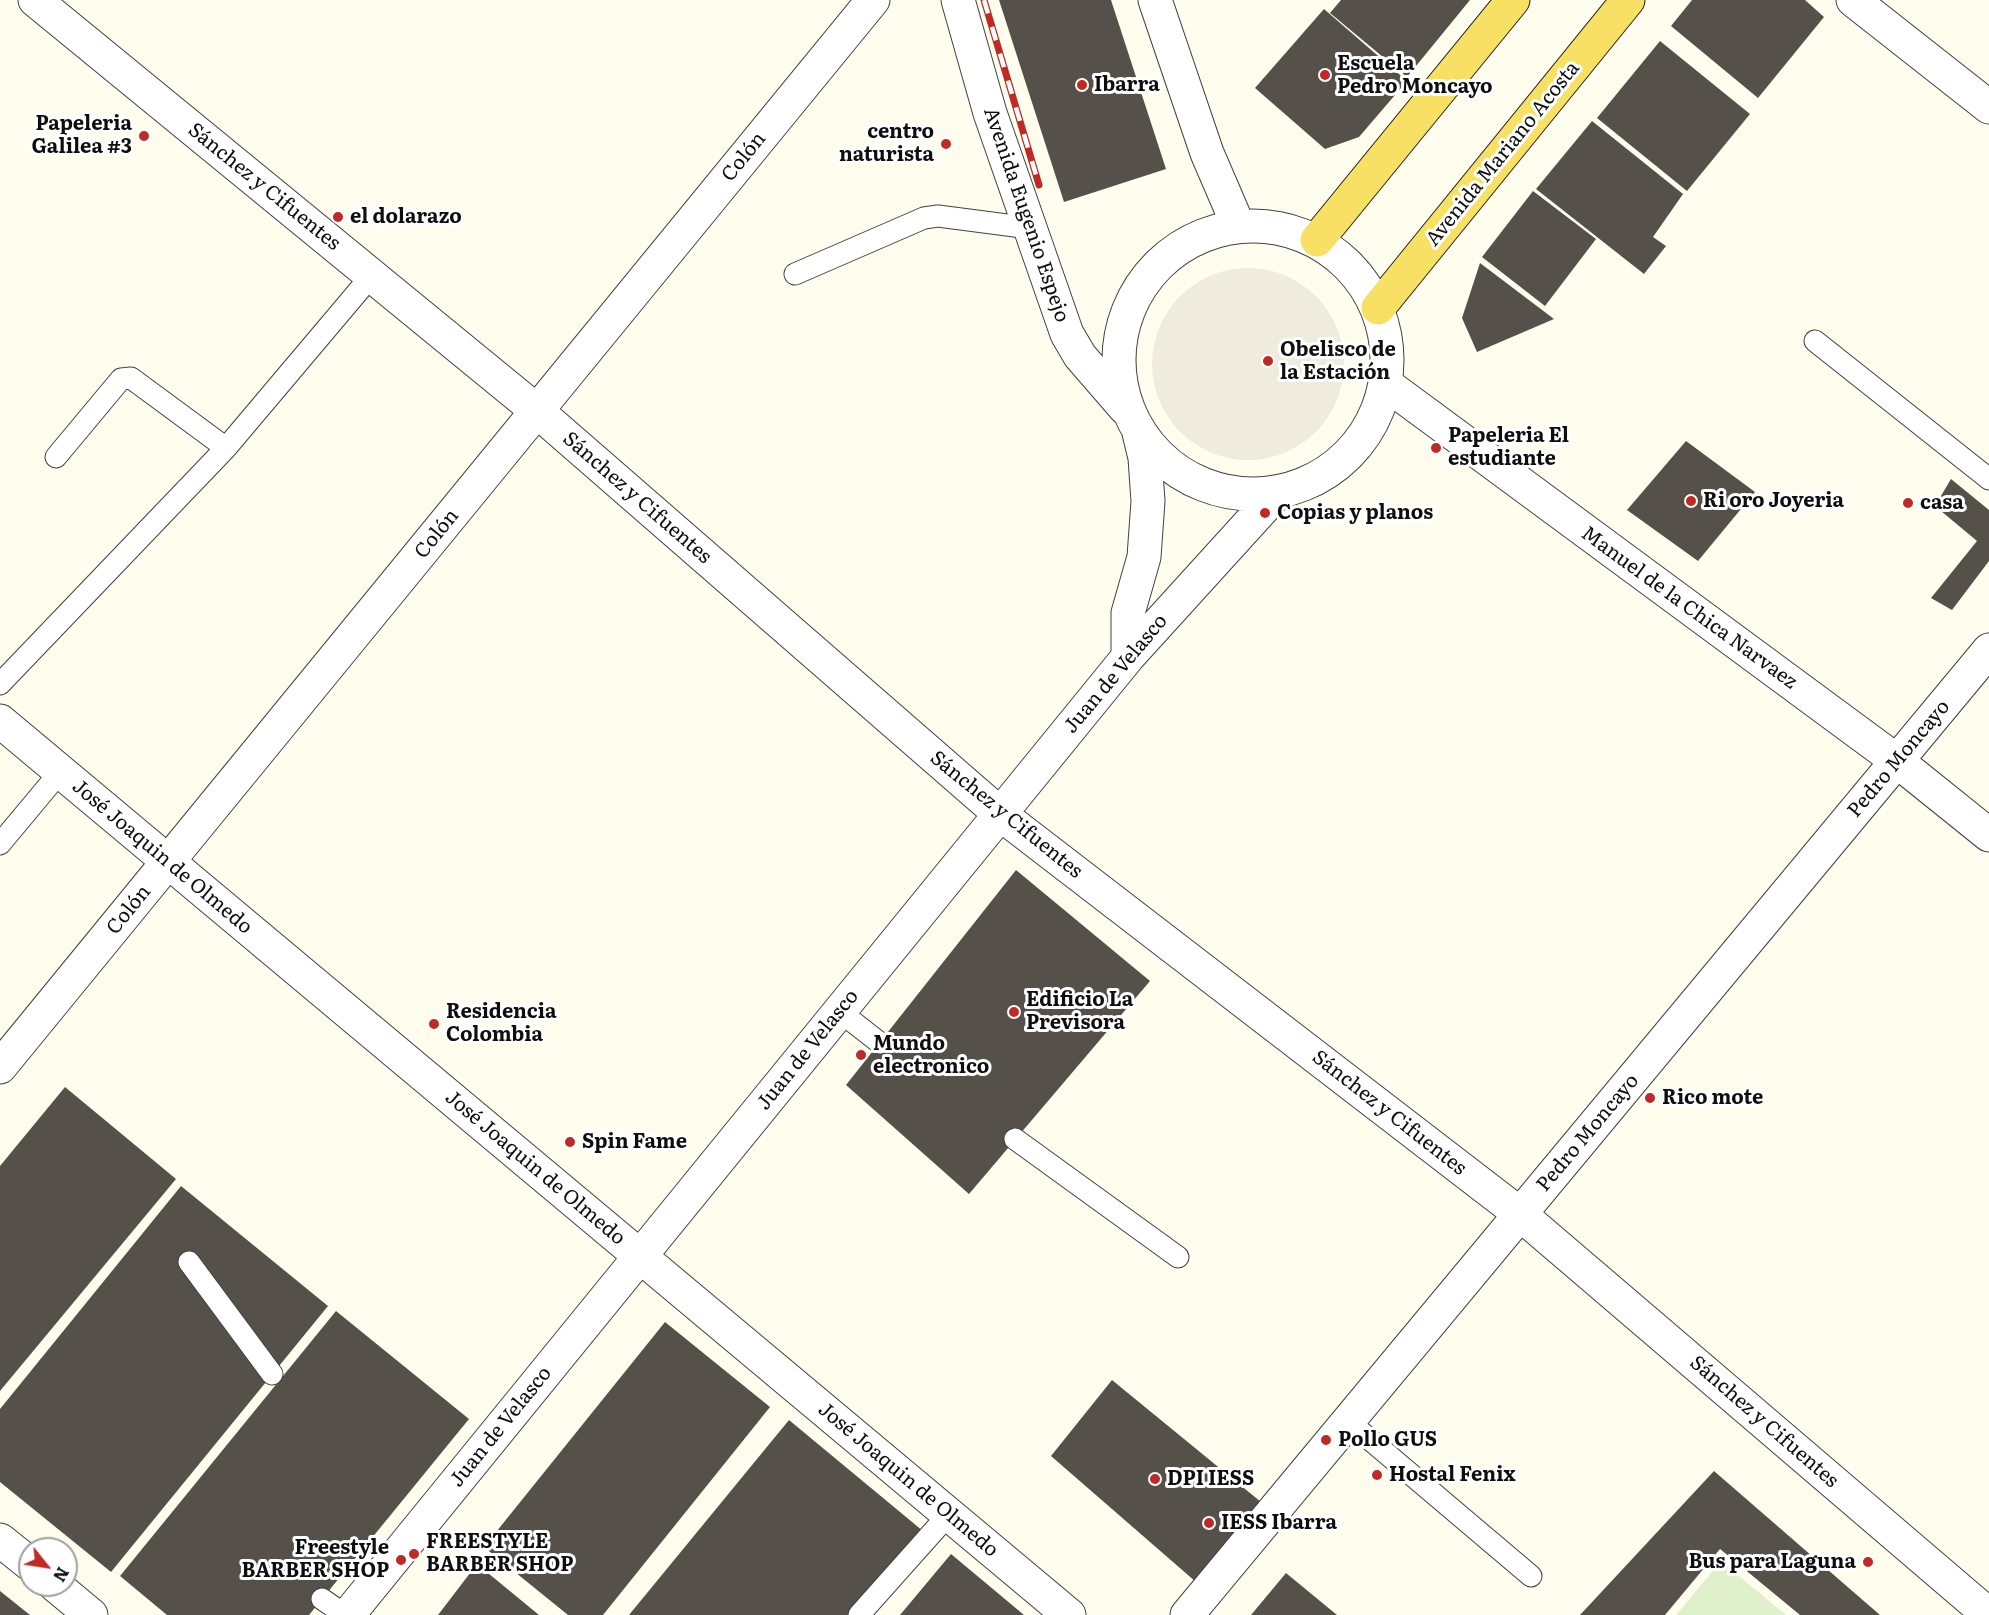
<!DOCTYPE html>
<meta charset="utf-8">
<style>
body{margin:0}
#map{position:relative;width:1989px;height:1615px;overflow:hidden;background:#fffdee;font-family:Literata,serif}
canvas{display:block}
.north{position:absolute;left:18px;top:1537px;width:60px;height:60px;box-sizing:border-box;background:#fff;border:2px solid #9f9f9f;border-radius:50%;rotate:120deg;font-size:16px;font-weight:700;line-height:24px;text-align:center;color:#0e0e0e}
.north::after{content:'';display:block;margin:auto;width:21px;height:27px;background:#be2a25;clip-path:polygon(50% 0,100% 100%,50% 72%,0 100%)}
</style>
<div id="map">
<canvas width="1989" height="1615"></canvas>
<div class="north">N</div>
</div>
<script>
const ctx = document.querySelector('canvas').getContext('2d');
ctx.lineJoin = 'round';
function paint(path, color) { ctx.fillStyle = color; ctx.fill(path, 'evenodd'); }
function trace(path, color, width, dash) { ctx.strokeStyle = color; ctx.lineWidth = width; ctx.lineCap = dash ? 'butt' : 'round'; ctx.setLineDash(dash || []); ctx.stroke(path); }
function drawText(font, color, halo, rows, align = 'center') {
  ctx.font = font + ' Literata,serif'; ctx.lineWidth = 6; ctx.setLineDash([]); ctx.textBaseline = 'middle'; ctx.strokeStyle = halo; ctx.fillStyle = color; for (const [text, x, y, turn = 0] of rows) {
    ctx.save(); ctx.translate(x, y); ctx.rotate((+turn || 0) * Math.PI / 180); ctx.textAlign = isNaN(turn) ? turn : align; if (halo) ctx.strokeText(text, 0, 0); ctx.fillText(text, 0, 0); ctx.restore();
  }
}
paint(new Path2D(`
 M1721 1561 1786 1615H1676Z`), '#e0f0ca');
paint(new Path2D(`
 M1152 364a96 96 0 1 1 192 0a96 96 0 1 1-192 0Z`), '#efecde');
paint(new Path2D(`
 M999 0H1111L1166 169 1064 202Z
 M1341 0H1470L1407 77 1330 13Z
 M1692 0H1805L1824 17 1758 98 1671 26Z
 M1324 9 1407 81 1359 137 1325 149 1255 88Z
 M1660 41 1750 114 1687 191 1597 118Z
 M1592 121 1683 194 1653 237 1666 246 1644 274 1536 189Z
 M1533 191 1596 239 1545 306 1482 257Z
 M1480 263 1554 319 1477 352 1462 318Z
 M1686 441 1755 492 1698 561 1627 510Z
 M1951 479 1989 510V561L1952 610 1931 598 1977 541 1935 506Z
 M1016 870 1150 981 969 1194 846 1085Z
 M65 1087 176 1179 0 1391V1166Z
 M181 1186 328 1306 111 1572 0 1482V1409Z
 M336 1311 469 1419 309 1615H167L120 1576Z
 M665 1322 770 1407 603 1615H568L484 1547Z
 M1112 1380 1261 1502 1196 1582 1051 1456Z
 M789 1420 935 1541 874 1615H629Z
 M1714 1471 1880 1615H1800L1720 1549 1665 1615H1580Z
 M951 1554 1024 1615H900Z
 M477 1564 539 1615H438Z
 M1286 1573 1337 1615H1251Z
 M0 1591 30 1615H0Z`), '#56504a');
const service = new Path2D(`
 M795 274 924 218 938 216 1030 228
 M1815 341 1989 479
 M56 457 121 379 131 378 226 448
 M0 684 226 448 372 275
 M0 844 60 772
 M839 1011 880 1043
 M1015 1139 1178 1257
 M189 1262 272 1374
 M1348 1421 1531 1576
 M322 1599 345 1615
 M859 1615 949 1514`);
const minor = new Path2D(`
 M35 0 537 411 1000 814 1520 1214 1989 1615
 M958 0 990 113 1067 334 1080 356 1125 408
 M1155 0 1207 153 1238 225
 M1853 0 1989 107
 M1119 360a134 134 0 1 1 268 0a134 134 0 1 1-268 0Z
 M1386 384 1897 761 1989 835
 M1128 657V613L1144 557 1148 501 1145 458 1139 433
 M0 721 1069 1615
 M0 1067 873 0
 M348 1615 1128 657 1277 493
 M1187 1615 1989 650`);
const tertiary = new Path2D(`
 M0 1540 30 1564
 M55 1585 91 1615`);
const primary = new Path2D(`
 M1317 240 1513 0
 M1378 308 1628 0`);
trace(service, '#414141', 23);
trace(minor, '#414141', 35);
trace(tertiary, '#414141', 35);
trace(primary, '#1f1f1f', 35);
trace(service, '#fff', 21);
trace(minor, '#fff', 33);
trace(tertiary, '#fff', 33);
trace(primary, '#f8e065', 33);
const rail = new Path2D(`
 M984 0 1039 185`);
trace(rail, '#be2a25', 7);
trace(rail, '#fff', 4.5, [14]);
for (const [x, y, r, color] of [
 [1325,75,6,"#be2a25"],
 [1082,85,6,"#be2a25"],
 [144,136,6,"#be2a25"],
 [946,144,6,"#be2a25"],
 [338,217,6,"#be2a25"],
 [1268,361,6,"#be2a25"],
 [1436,448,6,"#be2a25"],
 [1691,501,6,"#be2a25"],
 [1908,503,6,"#be2a25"],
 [1265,513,6,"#be2a25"],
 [1014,1012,6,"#be2a25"],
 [434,1024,6,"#be2a25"],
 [861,1055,6,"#be2a25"],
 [1650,1098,6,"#be2a25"],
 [570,1142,6,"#be2a25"],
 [1326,1440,6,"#be2a25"],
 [1377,1475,6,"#be2a25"],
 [1155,1479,6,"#be2a25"],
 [1209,1523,6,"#be2a25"],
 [414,1554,6,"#be2a25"],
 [401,1560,6,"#be2a25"],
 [1868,1562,6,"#be2a25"]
]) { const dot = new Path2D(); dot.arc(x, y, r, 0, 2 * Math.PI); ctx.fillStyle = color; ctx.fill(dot); trace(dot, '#fff', 2); }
drawText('bold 20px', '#0e0e0e', '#fff', [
 ["Escuela",1337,64],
 ["Pedro Moncayo",1337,87],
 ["Ibarra",1094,85],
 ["Papeleria",132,124,"right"],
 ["Galilea #3",132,147,"right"],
 ["centro",934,132,"right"],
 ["naturista",934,155,"right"],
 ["el dolarazo",350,217],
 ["Obelisco de",1280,350],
 ["la Estación",1280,373],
 ["Papeleria El",1448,436],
 ["estudiante",1448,459],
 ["Ri oro Joyeria",1703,501],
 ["casa",1920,503],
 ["Copias y planos",1277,513],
 ["Edificio La",1026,1000],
 ["Previsora",1026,1023],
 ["Residencia",446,1012],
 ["Colombia",446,1035],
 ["Mundo",873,1044],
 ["electronico",873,1067],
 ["Rico mote",1662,1098],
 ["Spin Fame",582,1142],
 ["Pollo GUS",1338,1440],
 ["Hostal Fenix",1389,1475],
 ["DPI IESS",1167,1479],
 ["IESS Ibarra",1221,1523],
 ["FREESTYLE",426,1542],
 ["BARBER SHOP",426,1565],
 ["Freestyle",389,1548,"right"],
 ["BARBER SHOP",389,1571,"right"],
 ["Bus para Laguna",1856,1562,"right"]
], 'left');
drawText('20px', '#0e0e0e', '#fff', [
 ["Avenida Mariano Acosta",1503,154,-51],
 ["Colón",744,157,-51],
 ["Sánchez y Cifuentes",264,187,39],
 ["Avenida Eugenio Espejo",1026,215,71],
 ["Sánchez y Cifuentes",637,498,41],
 ["Colón",437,534,-51],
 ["Manuel de la Chica Narvaez",1689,608,36],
 ["Juan de Velasco",1116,674,-50],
 ["Pedro Moncayo",1899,759,-50],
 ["Sánchez y Cifuentes",1006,815,39],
 ["José Joaquin de Olmedo",162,857,40],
 ["Colón",129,910,-51],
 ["Juan de Velasco",808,1050,-51],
 ["Sánchez y Cifuentes",1389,1113,38],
 ["Pedro Moncayo",1588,1133,-50],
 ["José Joaquin de Olmedo",535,1168,40],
 ["Sánchez y Cifuentes",1764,1422,41],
 ["Juan de Velasco",501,1427,-51],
 ["José Joaquin de Olmedo",908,1480,40]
]);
</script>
